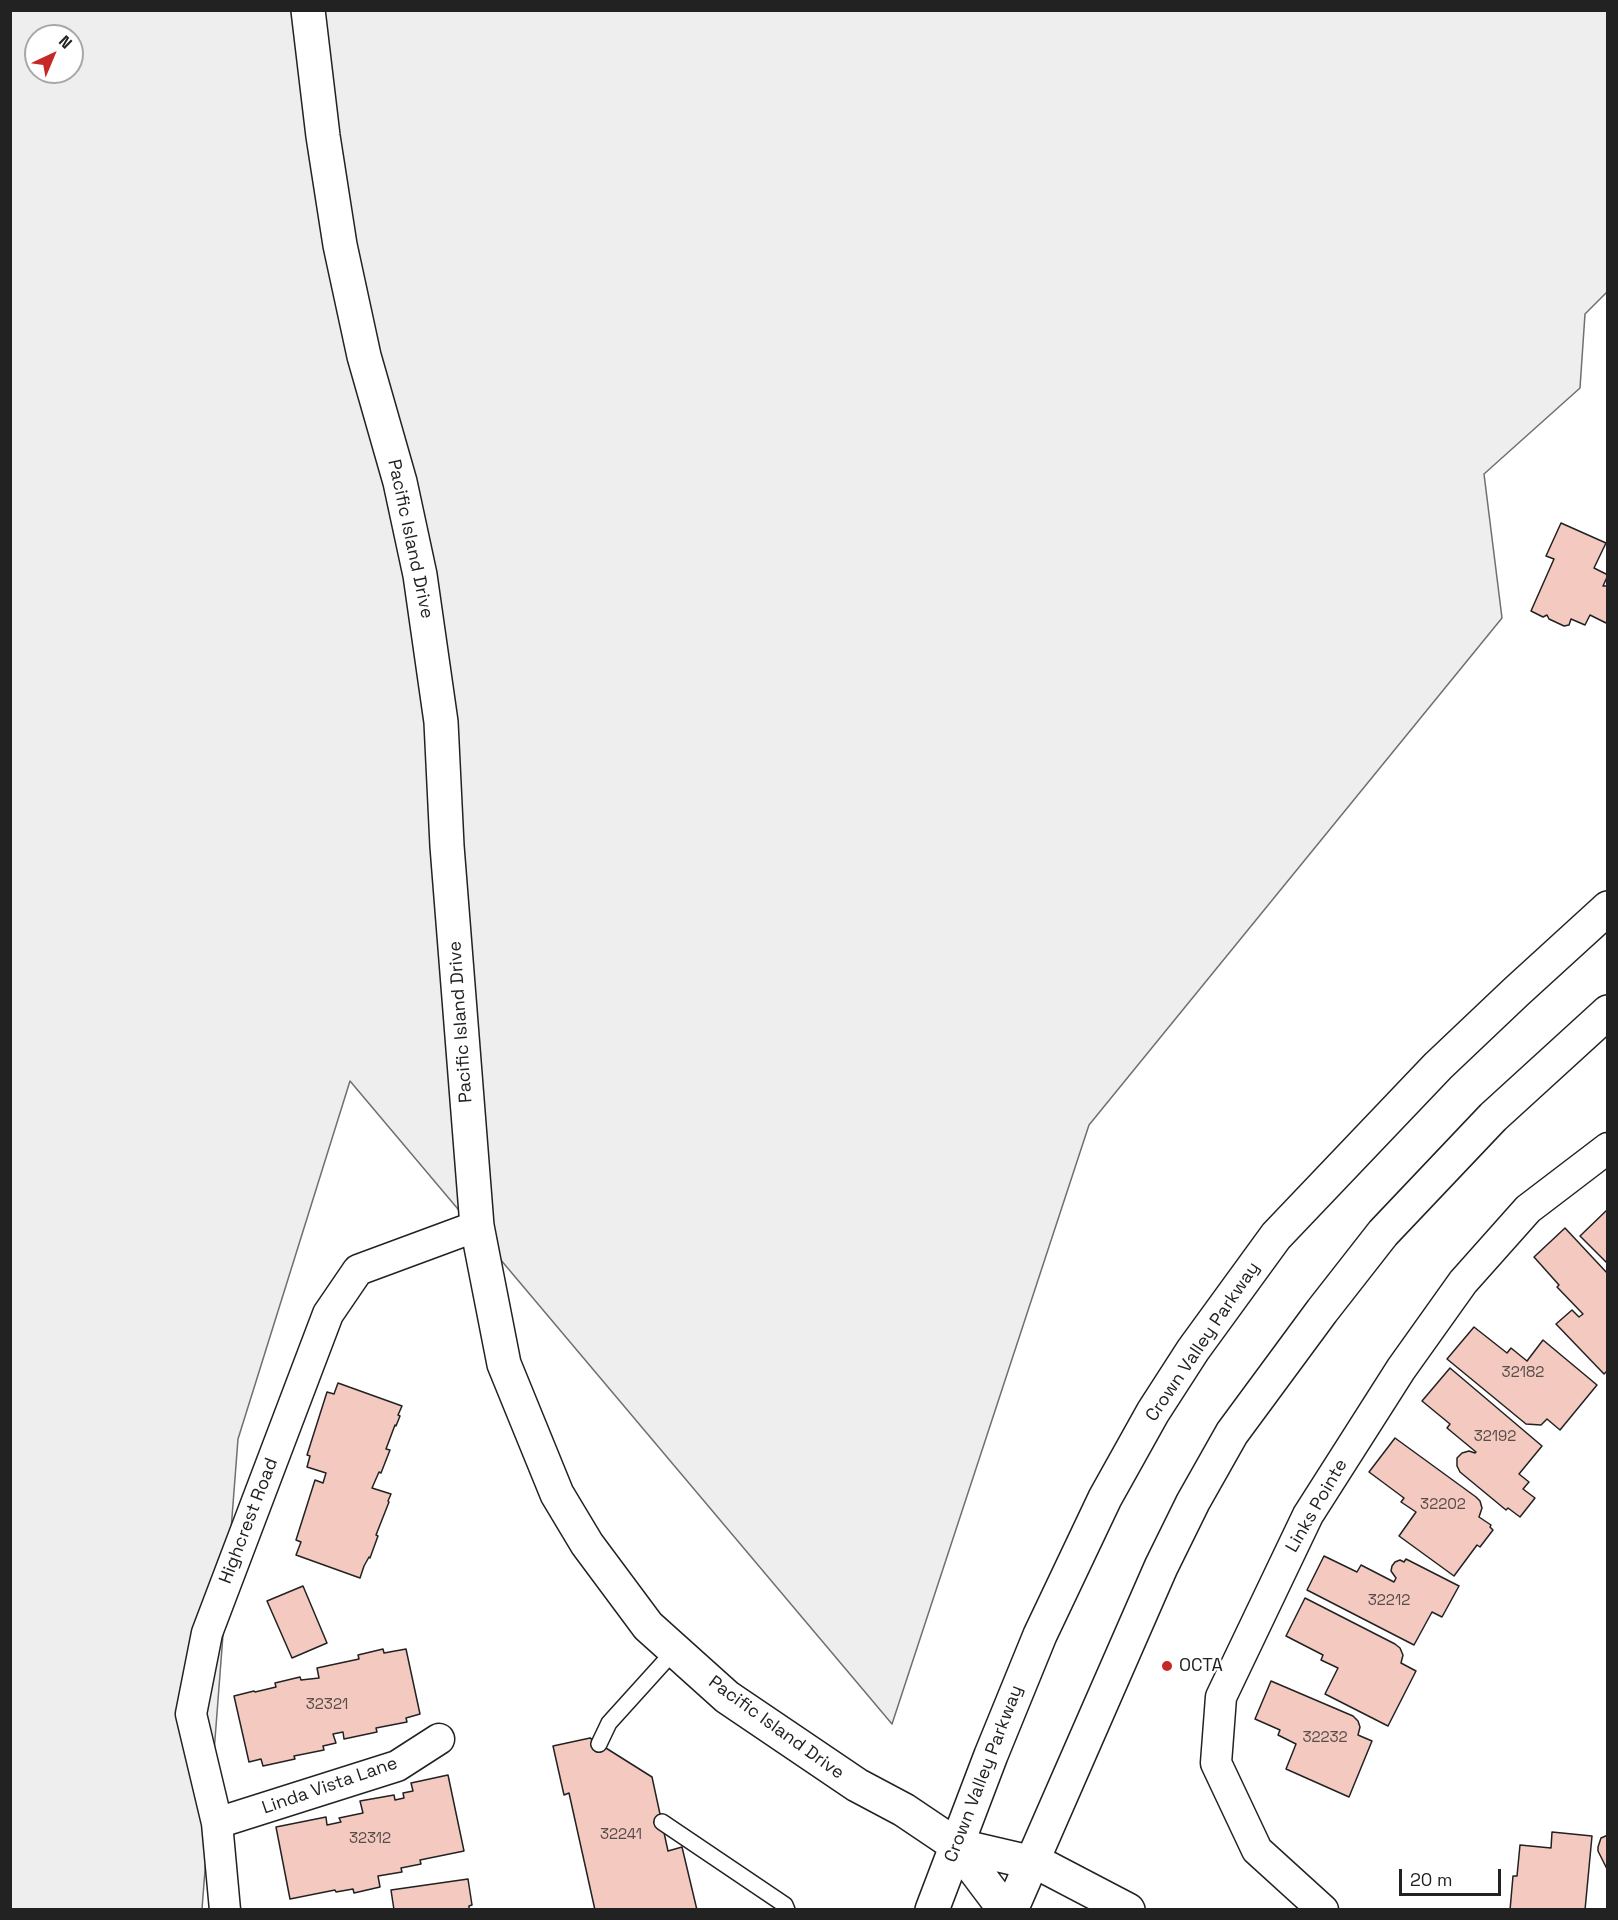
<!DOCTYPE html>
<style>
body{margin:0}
#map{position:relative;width:1618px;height:1920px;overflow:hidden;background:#fff;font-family:"Space Grotesk",sans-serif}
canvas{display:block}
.frame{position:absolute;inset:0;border:12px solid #222;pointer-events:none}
.north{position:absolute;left:24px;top:24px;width:60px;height:60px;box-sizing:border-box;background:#fff;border:2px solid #a7a7a7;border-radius:50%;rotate:44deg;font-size:16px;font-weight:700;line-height:24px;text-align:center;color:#222}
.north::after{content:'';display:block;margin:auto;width:21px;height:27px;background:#c62828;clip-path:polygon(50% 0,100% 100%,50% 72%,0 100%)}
.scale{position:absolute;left:1399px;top:1869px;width:102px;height:27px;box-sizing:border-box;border:3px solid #222;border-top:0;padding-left:8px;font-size:18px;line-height:21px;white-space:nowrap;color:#222;-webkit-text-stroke:4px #fff;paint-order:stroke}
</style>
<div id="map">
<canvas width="1618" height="1920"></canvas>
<div class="frame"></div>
<div class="north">N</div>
<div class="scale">20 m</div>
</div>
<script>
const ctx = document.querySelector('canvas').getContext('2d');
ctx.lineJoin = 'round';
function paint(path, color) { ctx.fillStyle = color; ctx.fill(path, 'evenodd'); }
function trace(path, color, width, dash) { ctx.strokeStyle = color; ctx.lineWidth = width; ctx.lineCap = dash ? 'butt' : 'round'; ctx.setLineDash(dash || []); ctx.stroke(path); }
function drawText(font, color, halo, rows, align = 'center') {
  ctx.font = font + ' "Space Grotesk",sans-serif'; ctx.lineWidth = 4.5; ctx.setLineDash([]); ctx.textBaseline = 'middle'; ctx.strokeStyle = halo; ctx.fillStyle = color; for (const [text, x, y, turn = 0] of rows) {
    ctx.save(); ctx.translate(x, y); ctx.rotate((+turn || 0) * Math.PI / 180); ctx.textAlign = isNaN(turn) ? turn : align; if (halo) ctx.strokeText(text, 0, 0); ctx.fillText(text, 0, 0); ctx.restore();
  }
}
const green = new Path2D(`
 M11 11H1607V292L1585 314 1580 388 1484 474 1502 618 1089 1125 892 1724 350 1081 238 1439 202 1909 11 1910ZM36 36H72V72H36Z`);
paint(green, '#eee');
trace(green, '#6f6f6f', 1.5);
const building = new Path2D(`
 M1561 523 1606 543 1594 568 1608 575 1603 586H1608V619L1606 623 1590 615 1585 625 1571 619 1569 625 1564 626 1549 619 1547 615 1543 617 1531 611 1554 559 1546 556Z
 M1608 1209V1264L1580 1236Z
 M1565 1228 1608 1274V1370L1604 1374 1556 1324 1572 1310 1579 1317 1583 1314 1557 1287 1559 1285 1534 1257Z
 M1474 1327 1507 1353 1511 1348 1527 1361 1543 1340 1597 1385 1560 1430 1547 1419 1541 1425 1526 1424 1447 1359Z
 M1450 1368 1542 1446 1519 1474 1529 1482 1523 1489 1535 1498 1520 1517 1508 1508 1506 1510 1460 1472 1457 1466V1458L1462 1453 1469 1451 1475 1453 1476 1452 1447 1428 1450 1424 1422 1401Z
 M338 1383 402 1406 398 1415 400 1416 396 1426 395 1425 386 1449 390 1450 381 1473 379 1472 372 1488 391 1494 388 1501 389 1502 376 1535 378 1536 370 1558 369 1557 364 1566 360 1578 296 1555 301 1542 296 1540 315 1480 323 1483 326 1473 307 1467 310 1456 307 1455 327 1392 334 1394Z
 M1395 1438 1476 1497 1480 1501 1482 1508 1479 1517 1491 1525 1490 1527 1493 1530 1480 1547 1477 1545 1454 1576 1399 1536 1416 1512 1401 1502 1404 1498 1369 1472Z
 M1324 1556 1357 1572 1361 1565 1394 1582 1396 1578 1391 1571 1392 1566 1395 1562 1400 1560 1404 1562 1406 1559 1459 1586 1442 1617 1432 1612 1414 1645 1307 1590Z
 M303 1586 327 1643 292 1658 267 1601Z
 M1305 1598 1395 1644 1400 1648 1403 1655 1401 1663 1416 1671 1388 1726 1325 1694 1338 1668 1321 1660 1323 1655 1286 1636Z
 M383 1649 384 1653 406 1649 420 1714 406 1718 407 1722 376 1728 377 1732 344 1739 343 1732 333 1734 336 1743 323 1746 324 1750 294 1756 295 1759 263 1766 261 1759 249 1762 234 1696 254 1691 255 1692 276 1687 275 1683 300 1677 301 1680 319 1678 317 1668 359 1659 358 1655Z
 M1271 1681 1353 1716 1358 1721 1360 1727 1358 1735 1372 1741 1349 1797 1286 1769 1296 1744 1278 1735 1280 1730 1255 1719Z
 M590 1738 652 1777 668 1851 682 1847 697 1910H595L569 1793 564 1795 553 1746Z
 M448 1775 464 1851 420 1860 421 1864 401 1868 402 1872 378 1876 380 1887 354 1893 353 1889 336 1892 335 1890 290 1899 276 1827 326 1817 327 1825 341 1822 339 1818 363 1813 360 1801 394 1795 395 1800 404 1798 403 1793 413 1791 411 1783Z
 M1552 1832 1592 1836 1585 1910H1510L1513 1876H1517L1520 1845 1551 1848Z
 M1608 1835V1871L1598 1851V1847L1601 1838Z
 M468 1879 472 1905 469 1906V1910H394L391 1890Z`);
paint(building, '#f3c9c0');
trace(building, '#222', 1.5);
const service = new Path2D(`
 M599 1744 609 1723 675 1650
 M662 1822 785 1905 787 1910`);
const minor = new Path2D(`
 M217 1823 397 1766 439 1739
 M225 1910 217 1823 191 1714 207 1633 328 1314 358 1270 477 1226
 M1323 1910 1257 1850 1216 1763 1221 1697 1308 1515 1401 1369 1463 1282 1528 1209 1608 1148`);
const secondary = new Path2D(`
 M308 10 323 136 340 245 364 356 400 482 420 575 441 722 447 846 477 1226 504 1364 557 1494 587 1544 648 1626 727 1697 857 1785 904 1810 956 1845 1005 1910
 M956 1845 1042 1865 1128 1910`);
const primary = new Path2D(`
 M932 1910 991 1755 1040 1635 1105 1498 1153 1412 1193 1350 1276 1236 1438 1066 1516 992 1608 908
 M1011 1910 1161 1567 1193 1502 1232 1433 1322 1311 1383 1233 1493 1117 1608 1012`);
trace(service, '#222', 18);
trace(minor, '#222', 33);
trace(secondary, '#222', 36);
trace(primary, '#222', 36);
trace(service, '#fff', 15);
trace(minor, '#fff', 30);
trace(secondary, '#fff', 33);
trace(primary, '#fff', 33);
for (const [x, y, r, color] of [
 [1167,1666,6,"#c62828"]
]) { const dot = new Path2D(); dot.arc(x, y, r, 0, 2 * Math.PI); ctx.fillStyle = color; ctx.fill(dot); trace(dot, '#fff', 2); }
drawText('15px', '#564c4a', null, [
 ["32182",1523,1373],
 ["32192",1495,1437],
 ["32202",1443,1505],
 ["32212",1389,1601],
 ["32321",327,1705],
 ["32232",1325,1738],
 ["32241",621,1835],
 ["32312",370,1839]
]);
drawText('18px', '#222', '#fff', [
 ["Pacific Island Drive",410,539,78],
 ["Pacific Island Drive",461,1022,-94],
 ["Crown Valley Parkway",1203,1342,-56],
 ["Links Pointe",1317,1506,-60],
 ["Highcrest Road",249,1521,-69],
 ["Pacific Island Drive",776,1728,36],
 ["Crown Valley Parkway",984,1774,-69],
 ["Linda Vista Lane",330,1786,-19]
]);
drawText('18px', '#222', '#fff', [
 ["OCTA",1179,1666]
], 'left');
</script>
